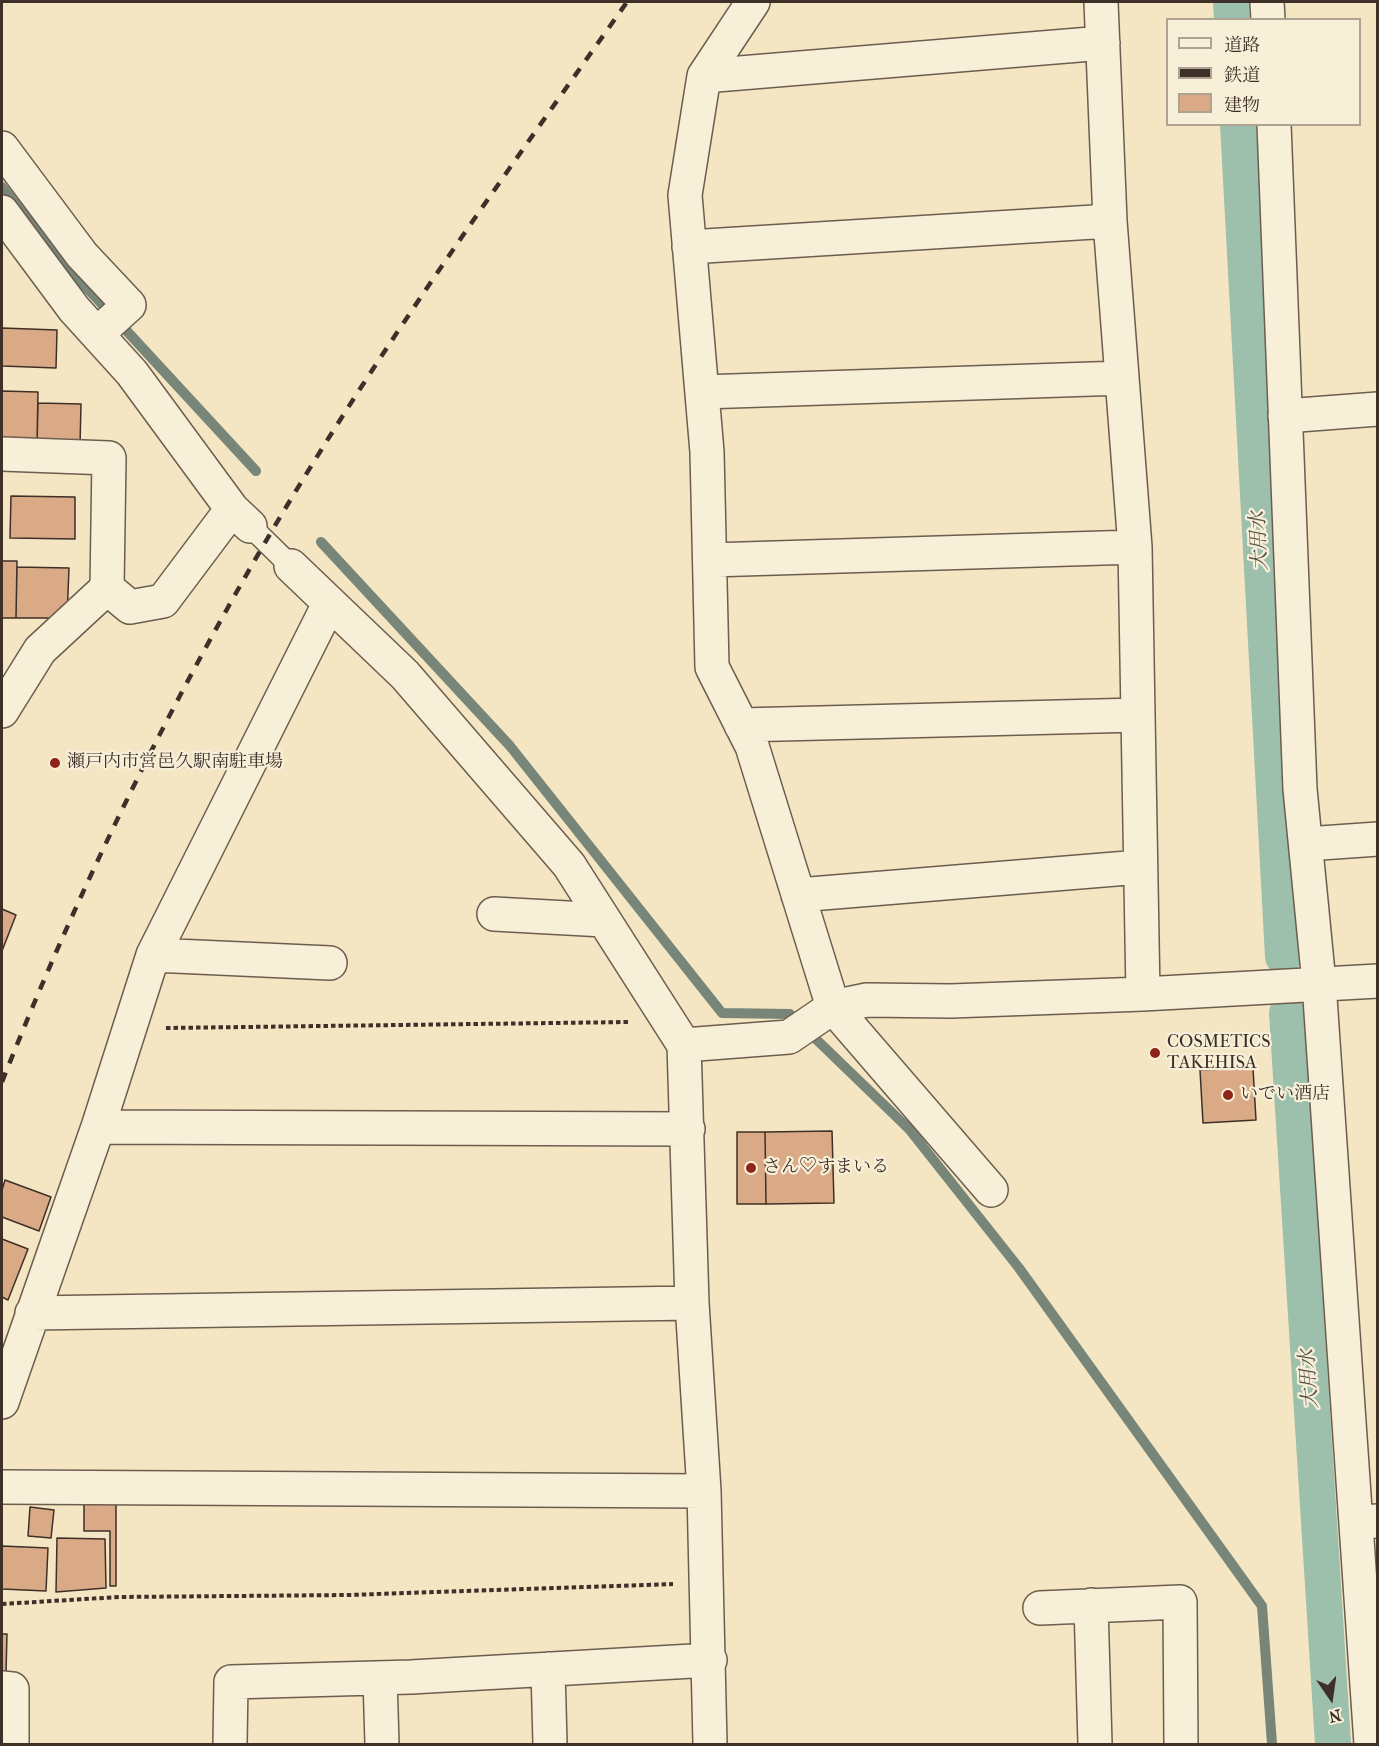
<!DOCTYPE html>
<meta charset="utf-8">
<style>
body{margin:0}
#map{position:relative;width:1379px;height:1746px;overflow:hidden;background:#f4e6c3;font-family:"IM FELL French Canon","Noto Serif JP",serif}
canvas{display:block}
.frame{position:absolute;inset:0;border:3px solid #3e2f28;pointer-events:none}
.legend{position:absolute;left:1166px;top:18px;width:195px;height:108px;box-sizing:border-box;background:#f8efd8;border:2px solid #aea292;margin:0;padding:8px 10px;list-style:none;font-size:18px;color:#3e2f28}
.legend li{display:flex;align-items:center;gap:12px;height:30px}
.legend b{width:30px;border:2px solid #aea292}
.north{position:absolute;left:1301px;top:1668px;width:60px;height:60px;-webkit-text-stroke:4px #f8efd8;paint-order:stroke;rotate:167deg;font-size:16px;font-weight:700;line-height:24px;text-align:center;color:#3e2f28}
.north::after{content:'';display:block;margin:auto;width:21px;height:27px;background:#3e2f28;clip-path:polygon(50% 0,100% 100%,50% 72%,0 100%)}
</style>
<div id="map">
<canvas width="1379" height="1746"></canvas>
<div class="frame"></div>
<ul class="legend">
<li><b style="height:8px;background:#f8efd8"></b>道路</li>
<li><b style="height:8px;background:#3e2f28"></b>鉄道</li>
<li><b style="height:16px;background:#daaa86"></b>建物</li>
</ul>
<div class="north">N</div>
</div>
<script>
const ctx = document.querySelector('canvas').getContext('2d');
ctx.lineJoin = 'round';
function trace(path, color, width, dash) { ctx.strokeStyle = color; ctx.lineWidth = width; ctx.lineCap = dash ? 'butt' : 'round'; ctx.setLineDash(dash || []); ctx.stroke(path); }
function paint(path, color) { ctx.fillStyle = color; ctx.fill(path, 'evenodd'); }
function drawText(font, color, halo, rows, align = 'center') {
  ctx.font = font + ' "IM FELL French Canon","Noto Serif JP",serif'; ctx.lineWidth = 4.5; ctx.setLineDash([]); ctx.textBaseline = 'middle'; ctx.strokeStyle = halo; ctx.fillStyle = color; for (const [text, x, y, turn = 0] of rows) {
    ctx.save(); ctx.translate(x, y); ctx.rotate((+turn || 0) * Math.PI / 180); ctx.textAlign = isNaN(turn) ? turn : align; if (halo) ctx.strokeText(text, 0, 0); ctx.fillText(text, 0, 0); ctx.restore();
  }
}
trace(new Path2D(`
 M2 187 52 250 256 471
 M321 542 510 746 722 1013 790 1014 909 1129 1019 1268 1262 1606 1272 1744`), '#778678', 10);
trace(new Path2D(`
 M1231 2 1232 20
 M1238 124 1283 957
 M1287 1013 1333 1744`), '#9dc0ad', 36);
const building = new Path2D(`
 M2 328 57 330 56 368 2 366Z
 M2 391 38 392 37 444 2 443Z
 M38 403 81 404 80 445 37 444Z
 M11 496 75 497V539L10 538Z
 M2 561H17L16 618H2Z
 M17 567 69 568 67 618H16Z
 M2 909 16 915 2 951Z
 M1253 1068 1256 1120 1203 1123 1200 1070Z
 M832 1131 834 1203 766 1204 765 1132Z
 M737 1132H765L766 1204H737Z
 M5 1180 51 1197 39 1231 2 1217V1190Z
 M2 1239 28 1249 8 1300 2 1297Z
 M84 1497 116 1498V1586H110V1531H84Z
 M30 1507 54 1510 51 1538 28 1536Z
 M57 1538 105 1539 106 1588 56 1592Z
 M2 1546 48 1548 46 1591 2 1589Z
 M2 1634H7L6 1673H2Z`);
paint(building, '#daaa86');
trace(building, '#3e2f28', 1.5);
const service = new Path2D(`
 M250 526 291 566`);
const minor = new Path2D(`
 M753 2 704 76 685 195 707 452 712 667 752 746 833 1007 867 1000 951 1001 1143 994 1378 981
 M1101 2 1110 221 1135 547 1143 994
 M704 76 1103 43
 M2 148 82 255 129 305 97 334
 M2 212 74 309 132 373 232 509 250 526
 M689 247 1110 221
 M702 392 1122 378
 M1285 416 1378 409
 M2 454 109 458 107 588 130 607 163 601 232 509
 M710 560 1135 547
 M291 566 405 675 569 865 684 1045
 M741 725 1138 715
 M1306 844 1378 839
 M798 895 1140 867
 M494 914 604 920
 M153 955 330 963
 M98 1127 688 1129
 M32 1313 692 1303
 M2 1402 98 1127 153 955 329 604
 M2 1487 704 1491
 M1358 1522 1378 1521
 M1091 1605 1095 1744
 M1040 1608 1180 1602 1181 1744
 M548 1669 550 1744
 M380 1678 382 1744
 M2 1688 12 1689V1744
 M230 1744 231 1682 411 1677 710 1660
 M710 1744 704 1491 692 1303 684 1045 789 1037 833 1007 991 1190`);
const tertiary = new Path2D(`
 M1267 2 1268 20
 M1274 124 1300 789 1319 983 1371 1744
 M2 711 40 650 107 588`);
trace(service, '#6c5d4f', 24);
trace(minor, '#6c5d4f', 36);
trace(tertiary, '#6c5d4f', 36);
trace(new Path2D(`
 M166 1028 630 1022
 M2 1604 119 1597 348 1595 673 1584`), '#3e2f28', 4, [4.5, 3]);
trace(service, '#f8efd8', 21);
trace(minor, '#f8efd8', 33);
trace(tertiary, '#f8efd8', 33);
trace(new Path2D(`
 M2 1082C66 920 141 763 226 611 344 398 487 200 627 2`), '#3e2f28', 4.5, [10, 10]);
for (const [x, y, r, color] of [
 [55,763,6,"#8f2418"],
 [1155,1053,6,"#8f2418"],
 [1228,1095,6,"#8f2418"],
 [751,1168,6,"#8f2418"]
]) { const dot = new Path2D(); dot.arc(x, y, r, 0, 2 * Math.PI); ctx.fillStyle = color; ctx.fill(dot); trace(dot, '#f8efd8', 2); }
drawText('18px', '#3e2f28', '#f8efd8', [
 ["瀬戸内市営邑久駅南駐車場",67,763],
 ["COSMETICS",1167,1043],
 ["TAKEHISA",1167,1064],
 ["いでい酒店",1240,1095],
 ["さん♡すまいる",763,1168]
], 'left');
drawText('italic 20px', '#565349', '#f8efd8', [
 ["大用水",1260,541,-93],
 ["大用水",1310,1379,-94]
]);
</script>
